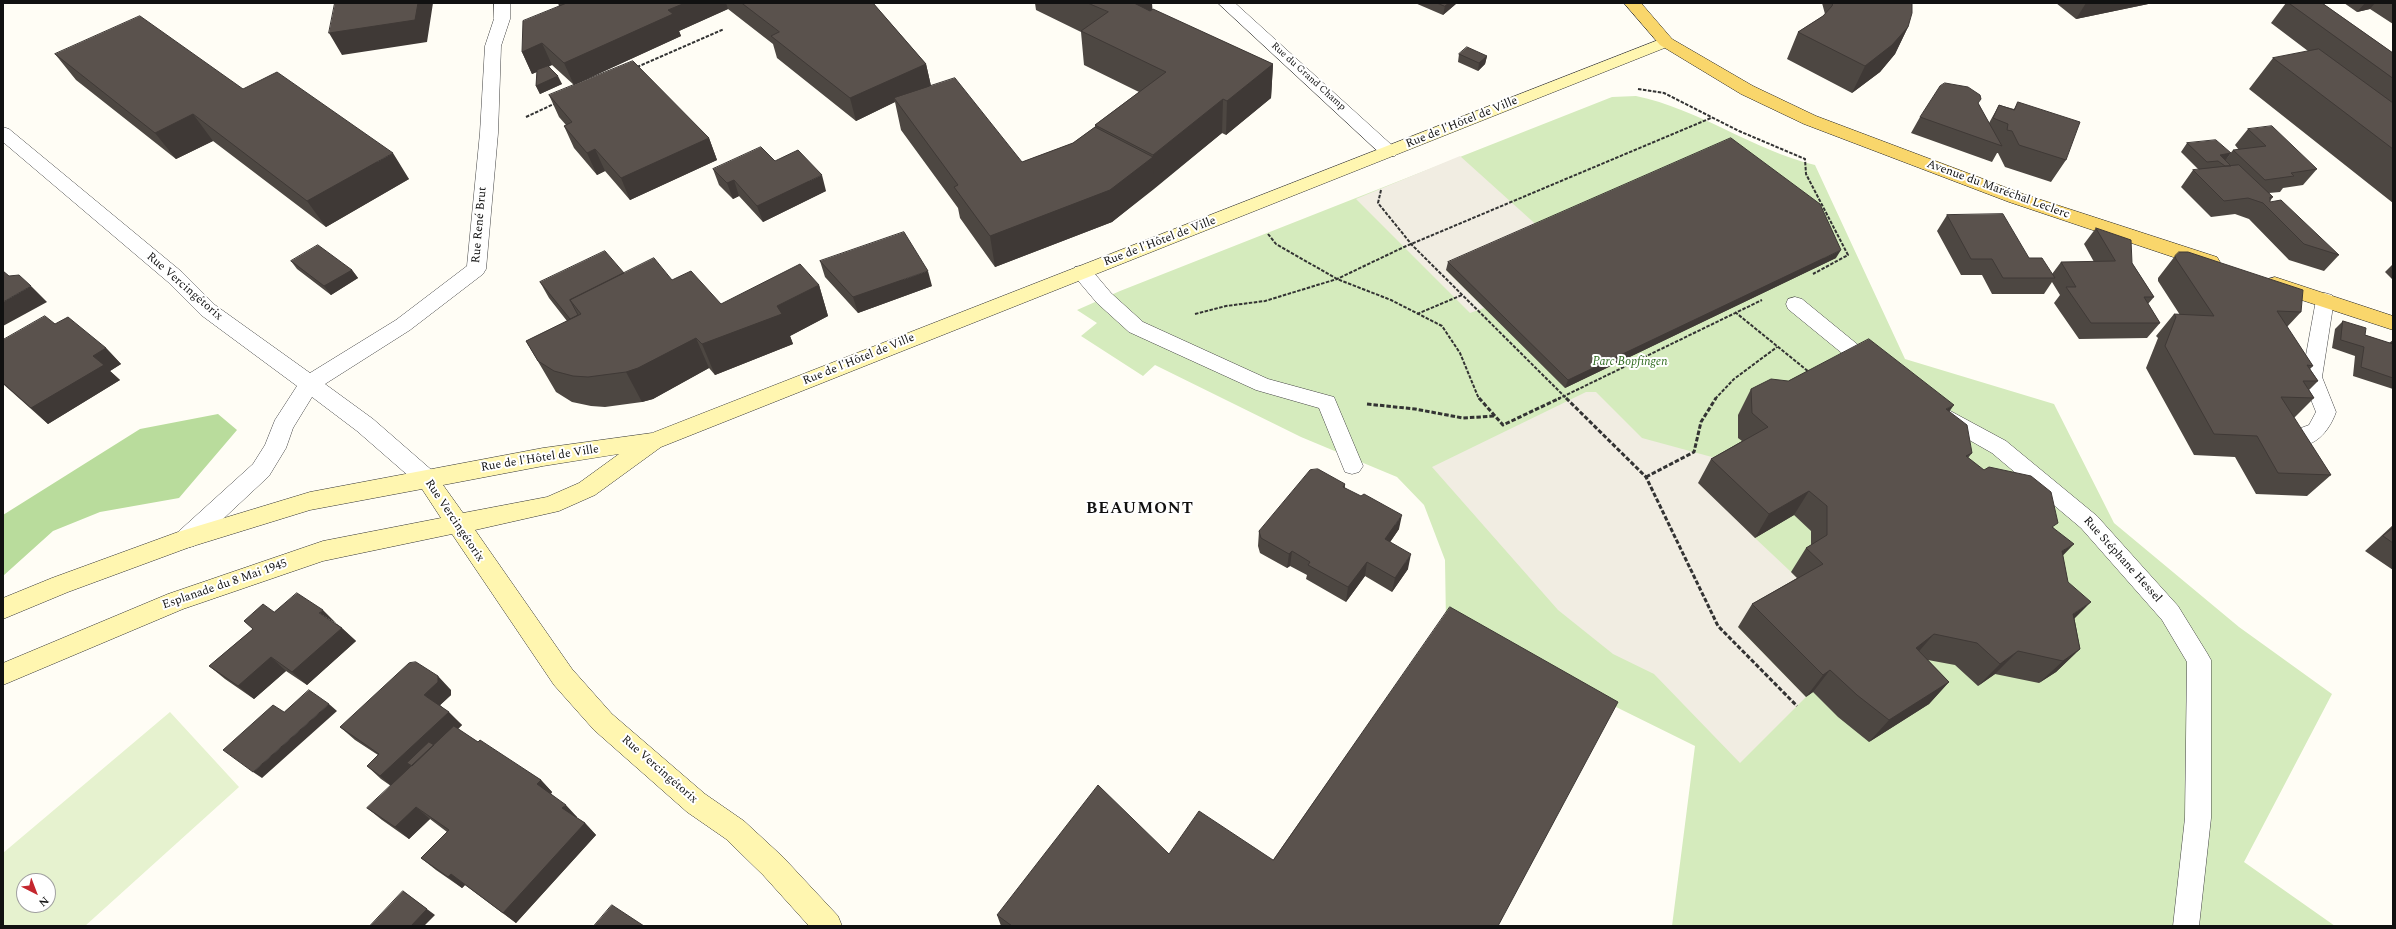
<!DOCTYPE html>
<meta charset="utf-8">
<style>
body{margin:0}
#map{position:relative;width:2396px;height:929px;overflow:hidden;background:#fffdf5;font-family:Spectral,serif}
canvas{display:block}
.frame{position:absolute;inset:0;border:4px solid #111;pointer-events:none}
.north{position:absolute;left:16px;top:873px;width:40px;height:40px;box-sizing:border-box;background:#fff;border:1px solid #a0a0a0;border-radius:50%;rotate:138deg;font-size:11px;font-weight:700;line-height:16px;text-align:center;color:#111}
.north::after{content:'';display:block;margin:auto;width:14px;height:18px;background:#c4262e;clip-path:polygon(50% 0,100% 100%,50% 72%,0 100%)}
</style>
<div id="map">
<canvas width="2396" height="929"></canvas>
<div class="frame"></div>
<div class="north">N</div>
</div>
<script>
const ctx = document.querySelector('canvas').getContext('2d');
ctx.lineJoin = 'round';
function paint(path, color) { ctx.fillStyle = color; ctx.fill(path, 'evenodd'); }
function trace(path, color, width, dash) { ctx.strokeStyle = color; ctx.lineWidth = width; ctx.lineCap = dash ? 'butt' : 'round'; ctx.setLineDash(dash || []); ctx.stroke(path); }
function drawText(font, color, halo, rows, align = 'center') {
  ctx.font = font + ' Spectral,serif'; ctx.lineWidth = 4; ctx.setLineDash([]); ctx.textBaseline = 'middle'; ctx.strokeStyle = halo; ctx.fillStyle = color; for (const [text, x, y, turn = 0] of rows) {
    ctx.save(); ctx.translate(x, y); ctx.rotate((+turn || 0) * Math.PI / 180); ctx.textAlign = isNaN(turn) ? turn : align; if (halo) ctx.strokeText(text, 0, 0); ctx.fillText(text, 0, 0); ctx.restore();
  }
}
paint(new Path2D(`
 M1636 96C1699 109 1753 150 1815 165L1905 359 2054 404 2114 523 2239 627 2332 694 2244 862 2335 926H1672L1695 746 1446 623 1445 560 1424 505 1397 477 1301 437 1155 365 1143 376 1081 336 1097 323 1077 310 1120 291 1612 97Z`), '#d5ebbd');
paint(new Path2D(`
 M218 414 237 430 179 498 100 512 53 531 3 576V515L140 429Z`), '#b9dc9c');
paint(new Path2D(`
 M170 712 239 787 85 926H3V853ZM24 881H48V905H24Z`), '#e6f2cf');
paint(new Path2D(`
 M1460 156 1541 229 1446 270 1484 308 1470 313 1356 199Z
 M1586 392H1596L1642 438 1734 463 1755 538 1807 587 1738 627 1806 697 1740 763 1654 674 1613 654 1558 610 1432 467Z`), '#f1ede2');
const service = new Path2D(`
 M1082 266 1089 267 1111 293 1143 322 1268 379 1334 397 1363 466 1359 472 1352 474 1345 472 1319 408 1256 390 1129 332 1097 303 1075 277 1073 272 1075 267Z
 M2325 293 2332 295 2334 300 2322 377 2336 412C2329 432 2313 451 2290 444L2287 438 2290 432 2309 425 2316 412 2302 377 2316 300 2318 295Z
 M1795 297 1802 299 1879 362 1882 367 1879 372 1872 374 1865 372 1788 309 1786 304 1788 299Z
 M1943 407 2006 441 2097 516 2178 606 2207 653 2211 660V818L2199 926H2173L2185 818 2187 662 2162 620 2081 528 1992 453 1936 421 1933 415 1936 409Z`);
const minor = new Path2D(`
 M494 3H510V19L501 46 498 133 486 269 483 274 410 330 325 384 373 419 435 473 438 479 435 485 427 488 419 485 357 431 312 397 293 428 286 448 269 476 194 546 186 548 178 546 175 539 178 532 253 464 265 445 275 420 297 386 201 315 168 282 3 142V127L9 129 182 272 215 305 310 373 396 320 467 266 480 133 485 46 494 19Z
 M1218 3H1235L1395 148 1398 152 1395 156H1383Z`);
const secondary = new Path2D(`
 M1666 37 1672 39 1674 42 1672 45 661 447 595 495 559 511 475 530 572 669 612 714 705 794 744 821 783 857 838 916 842 926H809L763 875 726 839 687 812 594 730 554 685 452 534 323 561 183 609 3 685V663L168 594 323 541 441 518 422 489 310 510 190 547 68 592 3 619V598L52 578 178 532 310 492 543 448 652 433ZM619 454 579 483 547 497 463 513 443 485 543 466Z`);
const primary = new Path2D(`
 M1624 3H1641L1672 39 1753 86 1816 116 2023 194 2217 257 2220 262 2217 267 2210 269 2203 267 2009 202 1804 124 1741 94 1660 45Z
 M2275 277 2393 316V330L2268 289 2265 284 2268 279Z`);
trace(service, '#444', 1);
trace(minor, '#444', 1);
trace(secondary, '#333', 1);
trace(primary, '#222', 1);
trace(new Path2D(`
 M637 67 724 29
 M1638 89 1664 93 1739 131 1805 159 1806 174 1848 255 1813 274
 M526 117 556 103
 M1381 190 1378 203 1412 245 1567 399
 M1268 234 1276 244 1337 279 1391 300 1442 326 1460 353 1479 399
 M1735 312 1809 372
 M1195 314 1226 306 1265 301 1337 279 1404 247 1711 118
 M1417 314 1462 295
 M1558 399 1762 300
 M1715 399 1734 379 1777 347`), '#333', 2, [3.5, 1.5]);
trace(new Path2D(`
 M1479 398 1503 425 1560 398
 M1566 398 1646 477 1718 626 1797 706
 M1367 404 1415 409 1463 418 1495 416
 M1646 477 1694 452 1701 422 1716 398`), '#333', 3, [4.5, 2]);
paint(service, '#fff');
paint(minor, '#fff');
paint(secondary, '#fff6b0');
paint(primary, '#f9d66b');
paint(new Path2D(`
 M558 3H873L926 64 931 86 928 87 1022 162 1073 143 1095 127V125L1139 92 1084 65 1081 32 1036 10 1035 3H1152V9L1273 64 1271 98 1226 135 1222 133 1112 222 995 267 960 218 958 208 901 130 895 102 856 121 777 58 773 44 728 9 679 31 681 36 574 85 552 65 549 66 562 84 540 94 536 86 537 72 532 74 522 52 559 6Z
 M1415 3H1457L1443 15Z
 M1822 3H1912L1908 27 1895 54 1880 72 1852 93 1787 59 1798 32 1823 16 1825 14Z
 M2056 3H2153L2076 19Z
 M2286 3H2322L2393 53V203L2249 89 2273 58 2308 51 2271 23Z
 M2344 3H2393V24L2370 9 2357 12Z
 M55 54 243 89 409 179 326 227 213 141 176 159 76 80Z
 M1459 54 1487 56 1485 64 1478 71 1458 62Z
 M549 95 709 138 717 160 630 200 605 171 597 175 574 148 564 126 566 125 559 117Z
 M2018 102 2066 160 2051 182 2005 167 1998 153H1997L1992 162 1911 133 1920 117 1978 103 1989 123 1999 105 2014 109Z
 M2248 129 2317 169 2303 185 2283 188 2280 192 2269 193 2273 197 2270 201V202L2339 255 2324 271 2289 260 2249 219 2235 214 2211 217 2181 187 2193 170H2199L2181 152 2187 143 2231 153 2225 160 2233 150H2239L2235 145Z
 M775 161 826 191 763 222 739 196 733 199 719 185 713 169Z
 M1947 215 2029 258 2052 274 2061 262H2094L2084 244 2096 228 2132 263 2154 297 2148 304 2160 323 2147 338 2079 339 2054 303 2060 295 2052 282 2044 294H1992L1982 275H1961L1937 231Z
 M2175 256 2301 312 2287 327 2313 366 2310 369 2318 381 2309 390 2314 398 2294 418 2331 475 2307 496 2256 494 2235 457 2194 455 2146 368 2158 338 2156 336 2174 314 2180 315 2158 281V278Z
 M1836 258 1565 388 1446 270 1448 262Z
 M291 261 352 270 358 278 331 295 297 269Z
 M820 261 932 286 858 313 825 277Z
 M2393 264V280L2385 272Z
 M624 273 672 280 721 304 819 285 828 316 790 336 793 344 715 375 709 368 653 399 642 402 605 407 591 406 572 402 556 392 526 341 567 321 549 298 540 282Z
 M2343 321 2365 335 2389 343 2393 340V389L2353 376 2355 356 2332 348 2335 329Z
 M55 324 106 348 121 364 110 371 120 380 48 424 3 384V340Z
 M1751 389 1949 411 1972 453 1968 458 2054 528 2063 556 2080 649 2056 672 2039 683 1995 674 1978 686 1955 665 1928 660 1949 682 1929 704 1869 742 1838 717 1813 692 1806 697 1738 627 1752 604 1797 578 1791 572 1806 548 1811 545V531L1794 515 1755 538 1698 483 1711 459 1742 441 1738 438V415Z
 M1345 484V488L1399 529 1390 542 1408 569 1392 592 1365 576 1346 602 1306 579 1307 575 1290 566 1287 568 1260 553 1258 546 1259 531Z
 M2393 525V570L2365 551Z
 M274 612 337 624 356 641 307 685 286 671 254 699 225 679 209 666 253 629 244 621Z
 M451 690V695L440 705 462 725 458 729 478 742 541 780 552 792 551 794 577 817V818L585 823 596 835 516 923 465 885 462 888 436 870 421 858 447 832 430 819 409 839 382 820 367 808 391 786 381 779 367 766 378 755 355 740 340 727Z
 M1169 854 1273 860 1498 926H1001L997 915Z`), '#4d4742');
paint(new Path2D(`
 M418 3H433L427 42 342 55 329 33Z
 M685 3H726L728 9 679 31 681 36 574 85 564 63 668 10Z
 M1127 3H1152L1153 16Z
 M1449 3H1457L1443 15 1445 6Z
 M2086 3H2153L2076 19Z
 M2365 3H2375L2370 9 2357 12Z
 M1908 27 1895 54 1880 72 1852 93 1865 66Z
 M542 43 552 65 532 74 522 52Z
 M1487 56 1485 64 1478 71 1479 63Z
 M926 64 931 86 897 102 894 98 895 102 856 121 850 98Z
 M1273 64 1271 98 1226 135 1227 101Z
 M558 76 562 84 540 94 536 86Z
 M1223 99 1222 133 1154 189 1153 155Z
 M193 114 213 141 176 159 155 133Z
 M709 138 717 160 630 200 621 178Z
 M595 149 605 171 597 175 587 153Z
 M393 153 409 179 326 227 307 201Z
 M2231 153 2224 162 2220 155Z
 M1153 157 1154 189 1112 222 995 267 990 236Z
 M822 175 826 191 763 222 757 206Z
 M734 180 739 196 733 199 727 183Z
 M1841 250 1836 258 1565 388 1568 380Z
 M352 270 358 278 331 295 324 286Z
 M928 271 932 286 858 313 853 297Z
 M819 285 828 316 790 336 793 344 715 375 702 344Z
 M31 286 47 302 3 326V302Z
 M696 338 709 368 653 399 642 402 626 372Z
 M106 348 121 364 110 371 120 380 48 424 31 408 93 356Z
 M1954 405 1936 430 1946 409Z
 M1809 491 1794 515 1755 538 1769 514Z
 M1402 515 1399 529 1382 554 1385 539Z
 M2074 544 2051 568 2062 551Z
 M1292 551 1290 566 1287 568 1289 554Z
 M1411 554 1408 569 1392 592 1395 578Z
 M1367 562 1365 576 1346 602 1348 587Z
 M2091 602 2067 626 2073 614Z
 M323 610 337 624 319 613Z
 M342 628 356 641 307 685 292 672Z
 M1934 634 1914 657 1916 648Z
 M2080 649 2056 672 2039 683 2063 661Z
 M2018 651 1995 674 1978 686 2000 664Z
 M271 657 286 671 254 699 238 686Z
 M1830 670 1813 692 1806 697 1823 675Z
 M438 676 451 690V695L437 708 424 695Z
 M1949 682 1929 704 1869 742 1889 720Z
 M329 704 337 711 262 778 253 772Z
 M449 712 462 725 416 769 407 763 415 770 395 789 380 776Z
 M541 780 552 792 549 797 537 784Z
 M566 805 577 817 574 820 562 808Z
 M416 807 430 819 409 839 395 827Z
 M585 823 596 835 516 923 503 913Z
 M451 874 465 885 462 888 448 877Z
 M403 891 435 915 424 926H411Z`), '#3f3936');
const building = new Path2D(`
 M335 3H418L415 20 329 33Z
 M567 3H685L668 10 673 14 564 63 542 43 522 52 523 21Z
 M742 3H873L926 64 850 98 771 36 779 32Z
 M1088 3H1134L1150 11 1153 9 1273 64 1227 101 1223 99 1153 155 1095 125 1166 72 1081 31 1108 12Z
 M1437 3H1449L1445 6Z
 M1833 3H1912V13L1908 27 1892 45 1865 66 1798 32 1823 16 1832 6Z
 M2289 3H2322L2393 53V78Z
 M140 16 243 89 277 72 393 153 307 201 193 114 155 133 55 54Z
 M1467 47 1487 56 1479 63 1459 54Z
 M2319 49 2393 103V149L2273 58Z
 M633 61 709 138 621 178 595 149 587 153 564 126 572 122 549 95Z
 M548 66 558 76 536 86 537 70Z
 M955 78 1022 162 1073 143 1095 127 1153 157 1110 190 990 236 954 187 958 185 894 98Z
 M1945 83 1968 87 1980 95 1981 99 1978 103 2002 146 1920 117 1940 86Z
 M2018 102 2080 122 2066 160 2019 145 2012 131 2007 130 2008 124 1993 118 1999 105 2014 110Z
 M2272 126 2317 169 2291 173 2294 176 2265 180 2233 150 2266 146 2248 129Z
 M1731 138 1820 204 1841 250 1568 380 1448 262Z
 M2216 140 2231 153 2220 155 2231 166H2225L2218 161 2207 162 2187 143Z
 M761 147 775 161 798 150 822 175 757 206 734 180 727 183 713 169Z
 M2239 165 2273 197H2270V202L2281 200 2339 255 2304 244 2263 203 2248 198 2224 201 2193 170Z
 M2003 214 2029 258H2042L2055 278H2003L1992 259H1971L1947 215Z
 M2096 228 2131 240 2132 263 2154 297H2144L2160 323H2091L2066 287H2076L2061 262 2115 261Z
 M904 232 928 271 853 297 820 261Z
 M318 245 352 270 324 286 291 261Z
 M605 251 624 273 570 300 578 315 570 319 540 282Z
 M2179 252H2188L2303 290 2301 312 2277 311 2313 366 2307 365 2318 381H2303L2314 398 2281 397 2331 475 2278 473 2257 436 2214 434 2165 346 2176 317 2174 314 2214 316 2176 259 2175 256Z
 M654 258 672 280 691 271 721 304 800 264 819 285 777 306 782 314 702 344 696 338 638 368 626 372 588 377 573 376 554 371 538 361 526 341 581 314 570 300Z
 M3 271 9 276 19 275 31 286 3 302Z
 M45 316 55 324 68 317 106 348 93 356 104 365 31 408 3 383V340Z
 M2343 321 2366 328 2365 335 2393 344V378L2361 367 2364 347 2341 340Z
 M1869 339 1954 405 1946 409 1967 425 1972 453 1966 456 1984 470 1989 467 2031 476 2051 492 2058 523 2052 527 2074 544 2062 551 2068 582 2091 602 2073 614 2080 649 2063 661 2018 651 2000 664 1977 643 1934 634 1916 648 1949 682 1889 720 1857 695 1830 670 1823 675 1752 604 1823 564 1806 548 1827 535V506L1809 491 1769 514 1711 459 1768 427 1752 413 1751 389 1771 379 1788 381Z
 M1318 469 1345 484 1343 487 1361 496 1364 494 1402 515 1385 539 1411 554 1395 578 1367 562 1348 587 1308 565 1310 562 1292 551 1289 554 1261 538 1259 531 1310 470Z
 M2393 528V543L2383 536Z
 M297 593 323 610 319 613 342 628 292 672 271 657 238 686 209 666 253 629 244 621 263 604 274 612Z
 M1450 607 1618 702 1498 926H1012L997 915 1098 785 1169 854 1199 811 1273 860Z
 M416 662 438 676V682L424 695 449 712 380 776 367 766 379 754 340 727 409 663Z
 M309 690 329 704 253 772 223 750 273 705 284 712Z
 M454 726 478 742 480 740 541 780 537 784 566 805 562 808 585 823 503 913 451 874 448 877 421 858 449 830 416 807 395 827 367 808Z
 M429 742 434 745 412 766 407 763Z
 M403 891 427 909 411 926H370Z
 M612 905 644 926H594Z`);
paint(building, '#5a524d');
trace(building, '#3f3936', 1);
drawText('10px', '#111', '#fff', [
 ["Rue du Grand Champ",1308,77,42]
]);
drawText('12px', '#111', '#fff', [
 ["Rue de l'Hôtel de Ville",1462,123,-22],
 ["Avenue du Maréchal Leclerc",1998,190,20],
 ["Rue René Brut",480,225,-85],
 ["Rue de l'Hôtel de Ville",1160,242,-21],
 ["Rue Vercingétorix",184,287,41],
 ["Rue de l'Hôtel de Ville",859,360,-22],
 ["Rue de l'Hôtel de Ville",540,459,-9],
 ["Rue Vercingétorix",454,521,56],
 ["Rue Stéphane Hessel",2122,560,48],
 ["Esplanade du 8 Mai 1945",225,585,-19],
 ["Rue Vercingétorix",659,770,41]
]);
drawText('italic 12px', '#2f6b1f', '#fff', [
 ["Parc Bopfingen",1630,363]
]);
ctx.letterSpacing = '1px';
drawText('bold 16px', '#111', '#fff', [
 ["BEAUMONT",1140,510]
]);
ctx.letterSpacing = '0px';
</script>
